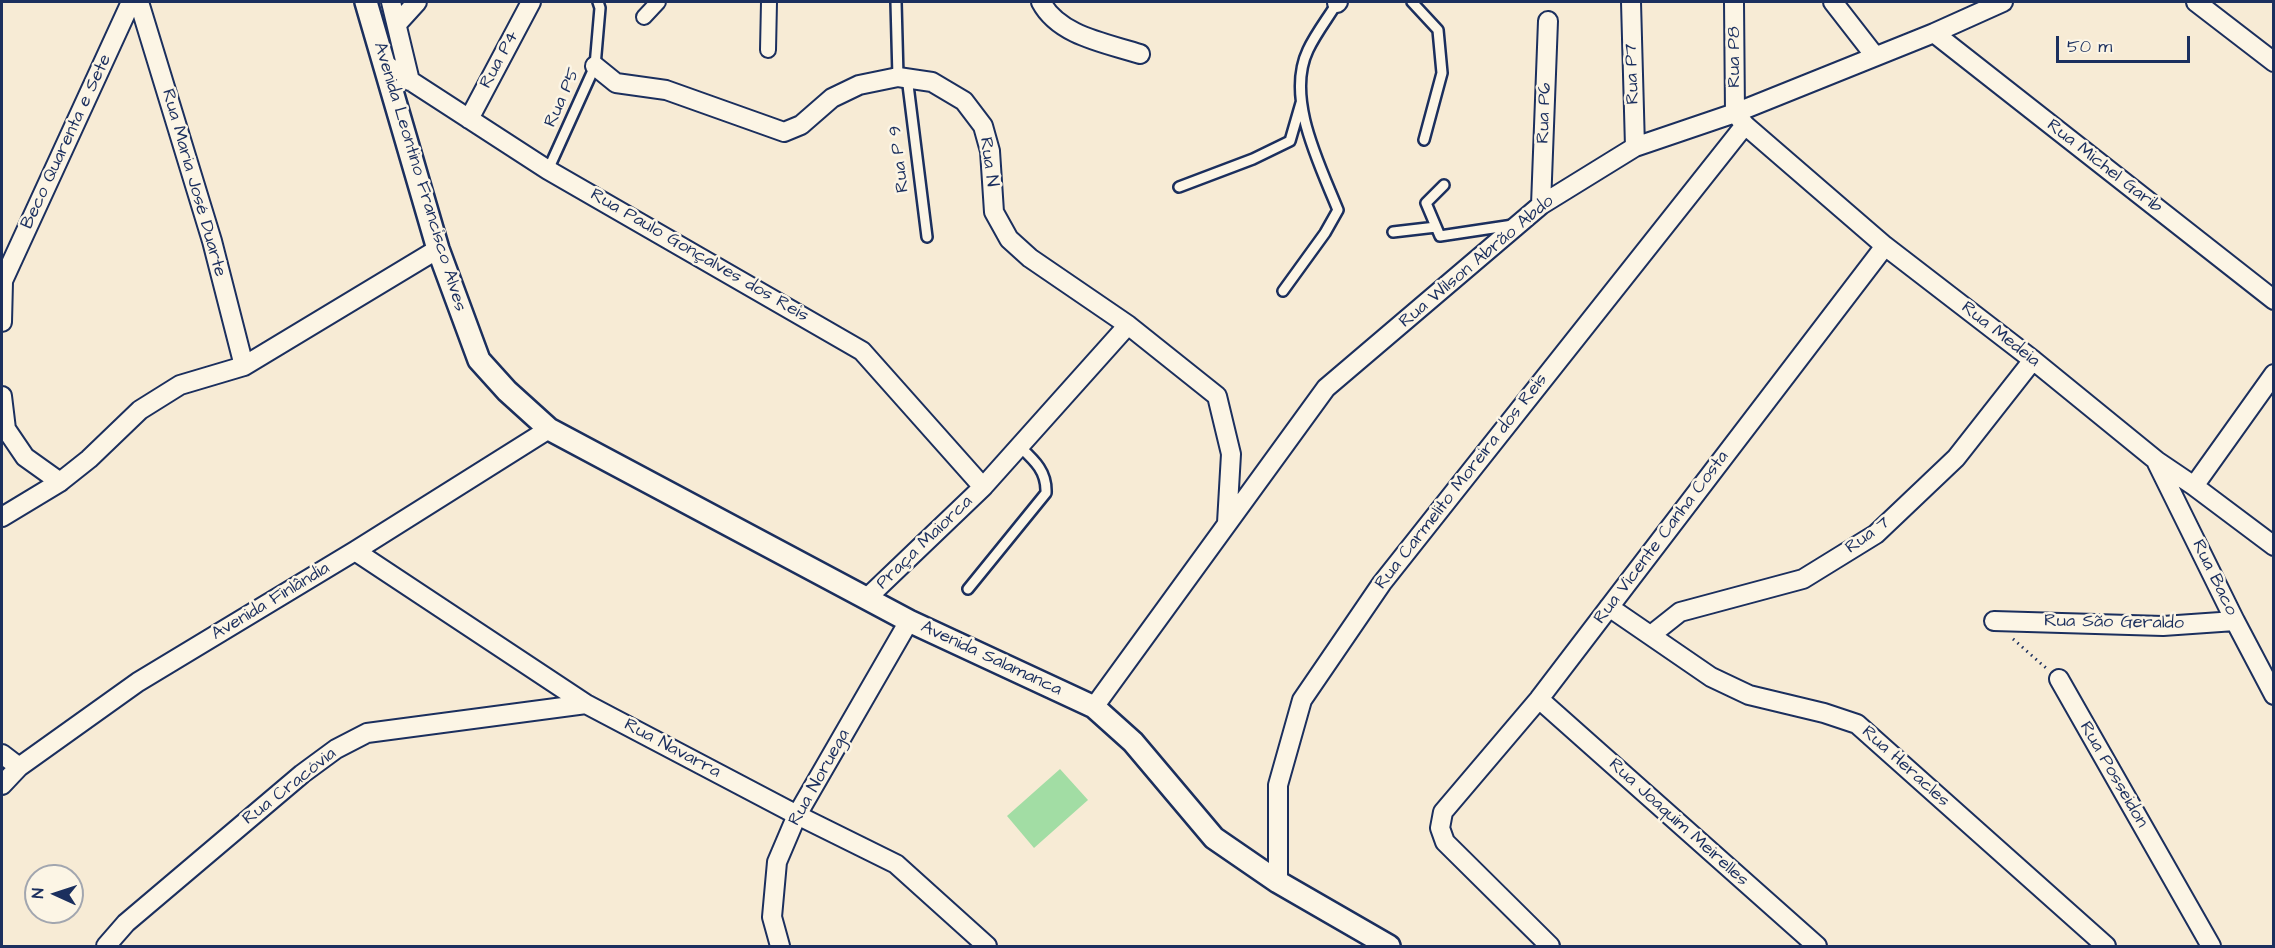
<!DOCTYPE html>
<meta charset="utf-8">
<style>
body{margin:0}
#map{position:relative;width:2275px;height:948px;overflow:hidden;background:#f7ebd5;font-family:"Architects Daughter",sans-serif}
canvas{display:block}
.frame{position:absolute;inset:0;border:3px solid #1b2f5e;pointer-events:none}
.north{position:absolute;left:24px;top:864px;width:60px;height:60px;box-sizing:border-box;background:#fcf5e5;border:2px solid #a2a6af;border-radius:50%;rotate:273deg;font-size:16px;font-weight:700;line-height:24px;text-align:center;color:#1b2f5e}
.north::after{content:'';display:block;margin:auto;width:21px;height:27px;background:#1b2f5e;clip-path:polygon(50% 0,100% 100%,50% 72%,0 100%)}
.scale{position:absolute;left:2056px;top:36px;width:134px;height:27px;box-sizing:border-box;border:3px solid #1b2f5e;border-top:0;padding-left:8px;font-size:18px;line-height:21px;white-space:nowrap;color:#1b2f5e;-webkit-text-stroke:4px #fcf5e5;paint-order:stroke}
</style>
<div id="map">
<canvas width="2275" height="948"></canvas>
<div class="frame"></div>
<div class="north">N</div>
<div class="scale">50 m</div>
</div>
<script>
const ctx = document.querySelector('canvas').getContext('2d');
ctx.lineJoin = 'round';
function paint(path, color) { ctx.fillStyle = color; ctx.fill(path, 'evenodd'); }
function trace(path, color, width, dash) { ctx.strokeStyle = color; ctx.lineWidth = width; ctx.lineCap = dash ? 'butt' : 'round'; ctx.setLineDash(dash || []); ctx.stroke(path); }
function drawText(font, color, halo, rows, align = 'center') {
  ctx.font = font + ' "Architects Daughter",sans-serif'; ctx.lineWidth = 5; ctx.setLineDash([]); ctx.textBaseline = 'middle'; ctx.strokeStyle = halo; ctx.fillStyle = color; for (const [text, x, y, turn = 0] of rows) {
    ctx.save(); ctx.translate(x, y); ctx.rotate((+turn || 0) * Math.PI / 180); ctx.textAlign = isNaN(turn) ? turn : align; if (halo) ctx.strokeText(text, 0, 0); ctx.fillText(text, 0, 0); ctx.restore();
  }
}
paint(new Path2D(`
 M1060 769 1088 800 1034 848 1007 816Z`), '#a2dda4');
const service = new Path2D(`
 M896 2 898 77
 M1412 2 1438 30 1442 73 1424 140
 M907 77 927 237
 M548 170 595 66 600 8 598 2
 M1444 185 1426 203 1440 236 1513 225
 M1179 187 1253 159 1290 141 1301 103
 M1393 232 1436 227
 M1283 291 1325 233 1338 210C1320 165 1285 98 1308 50 1316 33 1328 18 1337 3
 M968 589 1046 493C1047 471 1034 460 1019 446`);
const pedestrian = new Path2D(`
 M644 17 658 2
 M768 50 769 2`);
const minor = new Path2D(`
 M139 2 212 241 244 366
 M391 2 410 81
 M1041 2C1059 36 1106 43 1140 54
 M1631 2 1635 147
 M1734 2 1735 113 1745 125 1885 246 2033 360 2157 461 2194 486 2274 546
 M1833 2 1875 56
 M2196 2 2274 62
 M1337 3 1338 2
 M397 24 417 2
 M1934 33 2274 300
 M383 63 548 170 862 351 983 487
 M595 66 616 83 666 90 784 132 801 125 832 98 859 85 898 77 932 82 964 101 983 126 990 151 994 212 1009 239 1030 258 1128 325 1217 396 1231 454 1227 523
 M469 119 531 2
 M1541 205 1548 21
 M2 283 131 2
 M2 322 3 282
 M2 396 6 429 25 457 60 482
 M2157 463 2235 621 2274 695
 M2194 486 2274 374
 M2 517 60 482 89 459 140 410 180 385 244 366 438 249
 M355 551 586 704 797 815 896 864 987 946
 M867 598 983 487 1128 325
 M1609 607 1711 677 1749 695 1824 713 1857 724 2106 946
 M1994 621 2163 626 2235 621
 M1651 635 1680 612 1803 579 1876 534 1956 458 2033 360
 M2059 679 2211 946
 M1539 699 1817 946
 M1094 707 1326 388 1541 205 1635 147 1735 113 1934 33 2003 2
 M2 754 19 767
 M2 785 19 767 138 682 355 551 549 429
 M1278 882V785L1302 700 1382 583 1745 125
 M106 946 126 923 302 774 336 749 367 733 586 704
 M780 946 772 917 777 862 797 815 909 621
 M1550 946 1445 842 1440 828 1443 812 1539 699 1885 246`);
const tertiary = new Path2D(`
 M366 2 438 249 479 360 507 391 549 429 909 621 1094 707 1133 742 1214 838 1278 882 1389 946`);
trace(service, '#1b2f5e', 14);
trace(pedestrian, '#1b2f5e', 18);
trace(minor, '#1b2f5e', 22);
trace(tertiary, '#1b2f5e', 26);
trace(new Path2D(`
 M2013 639 2046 668`), '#1b2f5e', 3, [1.5, 4.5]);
trace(service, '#fcf5e5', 9);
trace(pedestrian, '#fcf5e5', 14);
trace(minor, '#fcf5e5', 18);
trace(tertiary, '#fcf5e5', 21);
drawText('18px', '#1b2f5e', '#fcf5e5', [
 ["Rua P8",1735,57,-90],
 ["Rua P4",500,60,-62],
 ["Rua P7",1633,74,-92],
 ["Rua P5",563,98,-66],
 ["Rua P6",1545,113,-88],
 ["Beco Quarenta e Sete",67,142,-65],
 ["Rua P 9",900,159,-97],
 ["Rua N",988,162,82],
 ["Rua Michel Garib",2104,167,38],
 ["Avenida Leontino Francisco Alves",419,177,73],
 ["Rua Maria José Duarte",193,183,74],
 ["Rua Paulo Gonçalves dos Reis",699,256,30],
 ["Rua Wilson Abrão Abdo",1477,262,-40],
 ["Rua Medeia",2000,335,38],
 ["Rua Carmelito Moreira dos Reis",1462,482,-52],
 ["Rua 7",1868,536,-36],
 ["Rua Vicente Canha Costa",1662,538,-53],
 ["Praça Maiorca",925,543,-44],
 ["Rua Baco",2214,578,64],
 ["Avenida Finlândia",271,602,-31],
 ["Rua São Geraldo",2114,623,1],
 ["Avenida Salamanca",991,659,25],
 ["Rua Navarra",672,749,28],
 ["Rua Heracles",1905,767,42],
 ["Rua Posseidon",2113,775,60],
 ["Rua Noruega",820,778,-61],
 ["Rua Cracóvia",290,787,-38],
 ["Rua Joaquim Meirelles",1678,823,42]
]);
</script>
